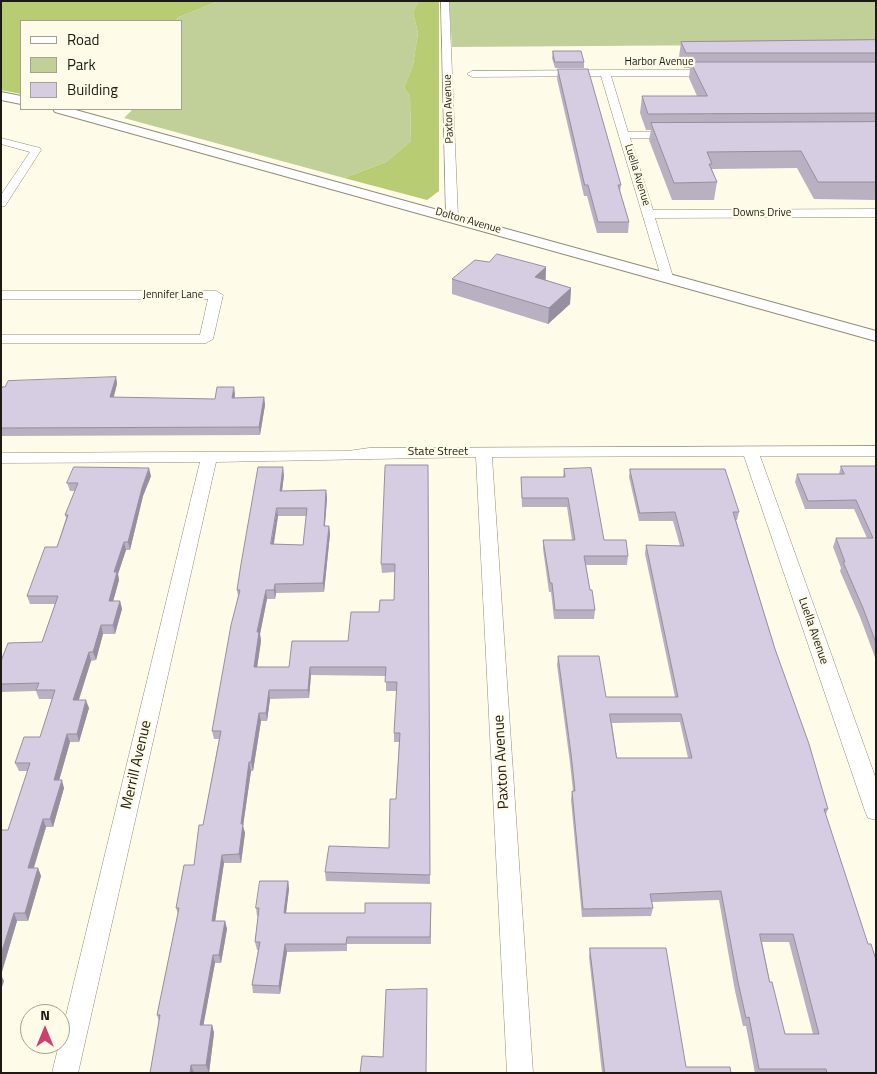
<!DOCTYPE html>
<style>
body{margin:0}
#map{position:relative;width:877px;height:1074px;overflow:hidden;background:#fffbe9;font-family:"Titillium Web",sans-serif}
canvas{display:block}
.frame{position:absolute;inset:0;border:2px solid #1c1a12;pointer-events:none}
.legend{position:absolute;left:20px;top:20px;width:162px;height:90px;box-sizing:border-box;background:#fffbe9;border:1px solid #a4a193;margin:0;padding:6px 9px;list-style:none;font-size:15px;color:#1c1a12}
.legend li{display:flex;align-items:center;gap:10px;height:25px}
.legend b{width:25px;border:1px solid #a4a193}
.north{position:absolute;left:20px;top:1004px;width:50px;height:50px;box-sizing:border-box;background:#fffbe9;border:1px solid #a4a193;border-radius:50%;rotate:0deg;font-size:14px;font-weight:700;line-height:20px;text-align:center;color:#1c1a12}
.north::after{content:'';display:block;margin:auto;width:18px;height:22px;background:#ce406c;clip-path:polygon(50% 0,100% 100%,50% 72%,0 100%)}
</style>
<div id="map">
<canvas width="877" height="1074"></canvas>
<div class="frame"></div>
<ul class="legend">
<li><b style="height:6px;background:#fff"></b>Road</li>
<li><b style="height:14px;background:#c1cf99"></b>Park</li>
<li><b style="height:14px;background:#d7cde2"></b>Building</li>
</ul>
<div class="north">N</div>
</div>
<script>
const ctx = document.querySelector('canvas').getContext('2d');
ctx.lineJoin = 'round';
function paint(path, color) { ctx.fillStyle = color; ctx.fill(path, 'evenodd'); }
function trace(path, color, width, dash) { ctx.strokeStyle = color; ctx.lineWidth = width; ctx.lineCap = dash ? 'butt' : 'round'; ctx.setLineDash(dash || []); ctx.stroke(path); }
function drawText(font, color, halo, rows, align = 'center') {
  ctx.font = font + ' "Titillium Web",sans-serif'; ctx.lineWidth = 4.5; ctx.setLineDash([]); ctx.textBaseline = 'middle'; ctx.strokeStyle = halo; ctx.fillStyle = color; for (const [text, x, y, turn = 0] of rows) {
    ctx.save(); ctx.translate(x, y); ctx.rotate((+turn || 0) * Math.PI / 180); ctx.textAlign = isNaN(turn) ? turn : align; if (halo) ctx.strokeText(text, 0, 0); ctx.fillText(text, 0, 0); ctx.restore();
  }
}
paint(new Path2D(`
 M219 1H419L413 12 418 33 413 65 404 88 410 96 411 141 386 162 344 178 124 118 133 109H181V21H175L179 17Z
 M449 1H876V44L452 47Z`), '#c1cf99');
paint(new Path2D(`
 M1 1H219L179 17 175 21H21V94L1 90Z
 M419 1H439V191L427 200 344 178 386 162 411 141 410 96 404 88 413 65 418 33 413 12Z`), '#b7cc73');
const minor = new Path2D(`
 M441 1H449L458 217 452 221 446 217Z
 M605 70H713L718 73 713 76H611L628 132H673L678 135 673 138H630L653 210 876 209V217L655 218 673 277 667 281 662 280 601 76 472 77 467 74 472 71Z
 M1 138 40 148 41 150 5 206 1 207V195L30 152 1 144Z
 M1 291H216L223 295 213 339 206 343H1V335H200L208 299H1Z
 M876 446V456H760L876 779V820L868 818 865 811 744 456 492 457 533 1073H507L476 457 216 462 78 1073H52L200 462 1 463V453L348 451 369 448Z`);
const tertiary = new Path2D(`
 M1 92 21 96V104L1 100Z
 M53 109H72L876 331V341L55 112Z`);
trace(minor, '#918c78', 1);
trace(tertiary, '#918c78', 2);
paint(minor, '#fff');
paint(tertiary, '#fff');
paint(new Path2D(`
 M876 40V200L814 199 797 168 712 169 717 182 714 200H672L649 140 651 130H646L640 113 642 96H697L689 78 690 68H684L679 57 681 42Z
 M553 51 584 62V68H555L552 58Z
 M558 69 621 185 620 192 629 222 628 233H597L587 196H584L557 79Z
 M489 262 546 267V280L571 288 570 304 548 324 452 294V279Z
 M116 377 117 384 114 397 215 399 235 394V398L264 397 265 405 260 435 1 436V387Z
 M428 465 430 884 326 881 325 872 389 848 396 799 399 742H394V733L397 691H386V676L311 675 309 698 270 699 267 721H261L253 771H251L243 826 245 833 241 863H224L215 921H225L227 929 221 963H215L203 1025H212L214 1033 209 1073H150L159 1022 157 1015 178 914 176 908 194 865 203 825 219 739H214L212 731 238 596 237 590 284 475 282 491 326 490 327 499 325 526H329L330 534 324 592 276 593 275 599H267L260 634 261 641 257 667H289L348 641 379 612 394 600 395 572 382 573 381 564ZM278 516H306L303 545 274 544Z
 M841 466H876V660L860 617 840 571 841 568 833 547 836 538H867L854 509H805L795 482 797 474H839Z
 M564 469 604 540 628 556 627 565H586L590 590 595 610 594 619H554L551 592H549L543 549V540H572L567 507H522L521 485V477H563Z
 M630 469 739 512 737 520H736L775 649 828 809 826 814 876 1073H755L746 1026H743L735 991 719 900 652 902 653 908 651 916 582 917 571 800 572 791H573L570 763 557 665 558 656 606 697H675L645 554 646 545 680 546 673 521H639L629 477ZM680 722 688 758H617L612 723ZM762 942H789L813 1034H785L770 982Z
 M151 476 143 496 130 550H126L118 574 119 580 113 601H120L122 609 115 634H103L96 660 91 661 79 700 89 708 79 742H70L59 780 64 788 53 827H46L34 868H38L41 876 28 921H17L1 975 8 830 28 771H19L15 763 40 737 52 699H39L36 691 1 692V661L42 642 55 604H30L27 596 57 547 66 518 65 515 75 491H70L67 483Z
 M288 881 289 889 286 913H365L431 903V944H347V951L287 952 280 994 253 993 252 985 258 950H257L255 942 258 916H257L256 908Z
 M590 948 686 1067 731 1073H602L589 957Z`), '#b9b0c2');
paint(new Path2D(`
 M546 267 545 282 535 277Z
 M571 288 570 304 548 324 549 308Z
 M116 377 117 384 111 405 110 397Z
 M234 387 235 394 233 405 232 398Z
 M264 397 265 405 260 435 259 427Z
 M283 467 284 475 281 499 280 491Z
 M149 468 151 476 143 496 130 550 128 542 142 488Z
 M326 490 327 499 324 534V526Z
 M277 508 278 516 272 553 271 544Z
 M329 526 330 534 324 592 323 583Z
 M124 542 126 550 118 574 119 580 111 609 109 601 114 572Z
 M275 584 276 593 275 599 274 590Z
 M266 590 267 599 260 634 261 641 256 675 254 667 257 632Z
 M120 601 122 609 115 634 113 625Z
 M101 625 103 634 96 660 93 652Z
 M89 652 91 661 76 708 73 700Z
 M310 667 311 675 309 698 308 690Z
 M269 690 270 699 267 721 266 713Z
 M86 700 89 708 79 742 77 734Z
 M259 713 261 721 253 771 251 762Z
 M67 734 70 742 57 788 54 780Z
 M249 762 251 771 243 826 245 833 241 863 239 854 241 824Z
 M62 780 64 788 53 827 50 819Z
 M43 819 46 827 31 876 28 868Z
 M222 855 224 863 214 929 212 921Z
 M38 868 41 876 28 921 25 913Z
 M288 881 289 889 285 921 284 913Z
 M14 913 17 921 1 975V954Z
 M225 921 227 929 221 963 219 955Z
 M285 944 287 952 280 994 279 986Z
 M213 955 215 963 202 1033 200 1025Z
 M1 975 4 981 1 990Z
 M212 1025 214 1033 209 1073 206 1065Z
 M191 1065 194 1073H190Z`), '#96909e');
const building = new Path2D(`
 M876 40V53H686L681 42Z
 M553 51H581L584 62H555Z
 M691 62H876V113L648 114 642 96H707Z
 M558 69H588L621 185H618L629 222H598L588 185H585Z
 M876 122V182H818L801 151 707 152 712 164H709L717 182 674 183 651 123Z
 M497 254 546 267 535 277 571 288 549 308 452 279 475 260 489 262Z
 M116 377 110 397 215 399 217 387H234L232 398 264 397 259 427 1 428V387H5L8 381Z
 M386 465H428L430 875 325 872 329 846 389 848 390 799H396L400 733H394L397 682H385L386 667H310L308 690H269L266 713H259L251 762H249L241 824H243L239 854 222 855 212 921H225L219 955H213L200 1025H212L206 1065H191L190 1073H150L160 1015H157L179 908H176L184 865H194L199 825H203L221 731H212L231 625 240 590H237L241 564 258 467H283L280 491 326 490 324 526H329L323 583 275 584 274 590H266L257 632H259L254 667H289L292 641H348L351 612H379L380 600H394L395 564H381L385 467ZM277 508H307L303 545 271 544Z
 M841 466H876V643L863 608 843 562H845L836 538H873L856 500 808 501 797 474H844Z
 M74 467 149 468 142 488 128 542H124L114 572H117L109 601H120L113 625H101L93 652H89L73 700H86L77 734H67L54 780H62L50 819H43L28 868H38L25 913H14L1 954V830H8L30 763H15L24 737H40L55 690H36L39 683 1 684V661L8 643 42 642 58 596H27L45 547H57L68 515H65L78 483H67Z
 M591 468 604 540H626L628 556H584L590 590H592L595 610H555L552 583H550L543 540H575L568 498H522L521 477H565L564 469Z
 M630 469H725L739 512H733L775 649 809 744 828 809H824L868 944H871L876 960V1073H827L826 1069H759L749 1017 746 1018 738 982 721 891 650 894 653 908 583 909 572 791H575L571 754 558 656H599L606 697H678L646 545 684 546 675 512 640 513ZM610 714H681L692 758H617ZM760 934H793L819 1034H785L772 982H770Z
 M260 881H288L284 913H365V903H431L430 937H347L346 944H285L279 986 252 985 260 942H255L259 908H256Z
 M590 948H666L686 1067H730L731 1073H605Z
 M427 989 426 1073H360L362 1056 383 1057 386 990Z`);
paint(building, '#d7cde2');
trace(building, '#96909e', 1);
drawText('11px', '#1c1a12', '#fffbe9', [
 ["Harbor Avenue",659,62],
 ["Paxton Avenue",449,109,-92],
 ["Luella Avenue",637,175,73],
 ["Downs Drive",762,213],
 ["Dolton Avenue",468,221,16],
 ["Jennifer Lane",173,295]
]);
drawText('12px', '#1c1a12', '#fffbe9', [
 ["State Street",438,452],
 ["Luella Avenue",813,631,71]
]);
drawText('15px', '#1c1a12', '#fffbe9', [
 ["Paxton Avenue",502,762,-93],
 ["Merrill Avenue",137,765,-77]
]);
</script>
